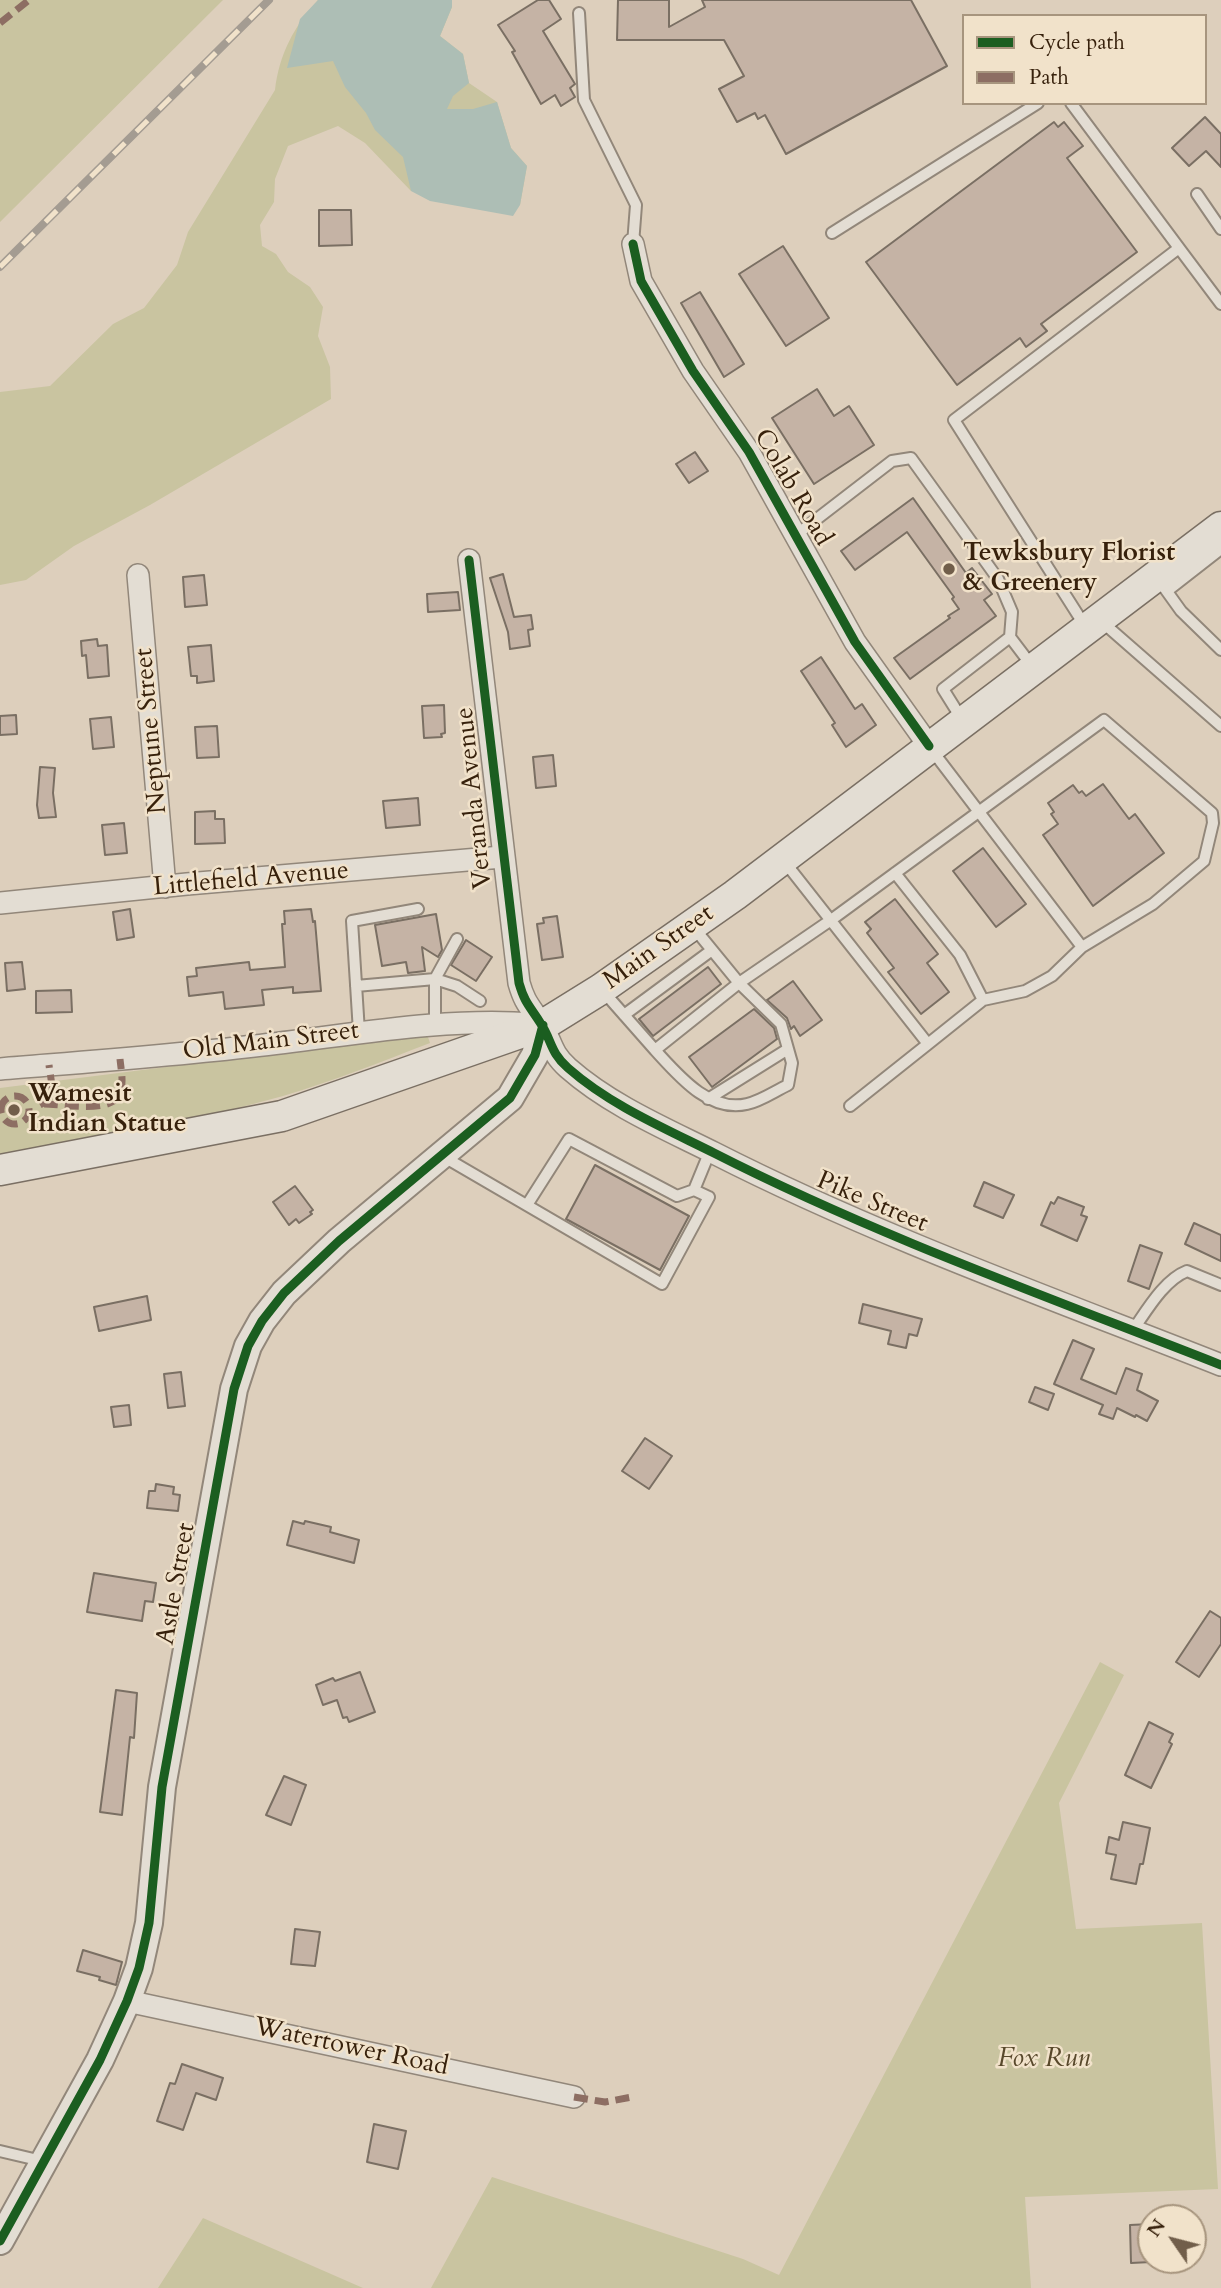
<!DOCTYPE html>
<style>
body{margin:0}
#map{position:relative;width:1221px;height:2288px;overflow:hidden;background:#ddcfbc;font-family:Cardo,serif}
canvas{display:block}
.legend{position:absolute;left:962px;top:14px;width:245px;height:91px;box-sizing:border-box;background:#f1e2ca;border:2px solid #a7957e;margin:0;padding:9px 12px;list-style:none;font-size:21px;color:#37210c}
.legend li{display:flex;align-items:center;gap:14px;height:35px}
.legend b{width:35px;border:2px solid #a7957e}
.north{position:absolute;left:1137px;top:2204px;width:70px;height:70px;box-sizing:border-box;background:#f1e2ca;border:2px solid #a7957e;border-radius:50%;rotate:305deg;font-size:19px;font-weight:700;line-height:28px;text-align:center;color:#37210c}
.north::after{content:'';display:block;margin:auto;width:24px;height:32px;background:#715e4a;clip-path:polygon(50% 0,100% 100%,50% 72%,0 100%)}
</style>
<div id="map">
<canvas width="1221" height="2288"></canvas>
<ul class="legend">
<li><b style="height:9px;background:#1b5e20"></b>Cycle path</li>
<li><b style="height:9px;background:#8d6e63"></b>Path</li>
</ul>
<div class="north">N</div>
</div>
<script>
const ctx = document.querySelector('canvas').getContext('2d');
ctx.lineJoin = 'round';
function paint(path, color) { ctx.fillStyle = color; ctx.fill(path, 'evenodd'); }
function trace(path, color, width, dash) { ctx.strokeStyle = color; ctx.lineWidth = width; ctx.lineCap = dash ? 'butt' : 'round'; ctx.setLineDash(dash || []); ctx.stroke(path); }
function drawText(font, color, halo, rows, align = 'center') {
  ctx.font = font + ' Cardo,serif'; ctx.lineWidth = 5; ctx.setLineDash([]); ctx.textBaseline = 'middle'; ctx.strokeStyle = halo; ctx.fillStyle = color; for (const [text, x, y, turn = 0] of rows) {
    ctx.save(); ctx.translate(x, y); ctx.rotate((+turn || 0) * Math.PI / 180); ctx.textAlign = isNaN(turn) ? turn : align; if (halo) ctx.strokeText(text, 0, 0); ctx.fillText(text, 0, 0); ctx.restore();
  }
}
paint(new Path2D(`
 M0 0H223L0 222Z
 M318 0H452V7L440 36 463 54 469 83 497 102 511 148 527 166 520 205 411 191 365 143 338 126 288 146 275 179 274 202 260 225 262 246 276 254 288 272 310 287 323 307 318 336 330 367 331 399 150 505 74 546 26 580 0 585V392L50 386 113 324 144 308 177 265 188 232 275 90C279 55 294 26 318 0Z
 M427 1034 430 1043C381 1062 333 1081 283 1096 191 1122 95 1137 0 1154V1088Z
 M1100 1662 1124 1675 1059 1803 1076 1929 1202 1923 1218 2189 1025 2197 1031 2288H431L492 2177 743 2259 779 2275Z
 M203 2218 363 2288H158Z`), '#c9c4a0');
paint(new Path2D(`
 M318 0H452V7L440 36 463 54 469 83 453 96 447 109H473L497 102 511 148 527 166 520 205 513 216 430 201 411 191 403 157 375 130 366 113 345 87 333 61 287 68 300 19Z`), '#adbeb5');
const building = new Path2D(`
 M538 0H549L561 19 543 31 575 84 570 88 575 97 561 106 555 95 541 104 512 52 515 51 498 25Z
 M618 0H669V27L705 7 702 0H911L947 66 786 154 765 115 758 119 755 113 737 122 719 89 744 76 724 40H617Z
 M1205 117 1221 134V167L1206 151 1189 166 1172 148Z
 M1054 122 1058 127 1064 122 1083 146 1067 158 1137 252 1041 324 1047 331 1026 347 1020 338 957 385 866 262Z
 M319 210H351L352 245 319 246Z
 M783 246 829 318 786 346 739 274Z
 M700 292 744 364 724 377 681 303Z
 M817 389 834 416 849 406 874 445 814 484 772 418Z
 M695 452 708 471 689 483 676 464Z
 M913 498 966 573 972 568 992 594 984 600 996 616 910 679 894 658 950 618 948 616 959 609 952 599 954 597 907 532 855 570 841 551Z
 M503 574 514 617 531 615 533 629 528 630 530 646 510 649 508 632 490 578Z
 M204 575 207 605 185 607 183 577Z
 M458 592 460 610 428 612 427 594Z
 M97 639 98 646 107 645 109 676 88 678 86 655 82 656 81 641Z
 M211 645 214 681 197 683V676H191L188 647Z
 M821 657 855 709 862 704 876 725 846 747 832 725 835 723 801 671Z
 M444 705 445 733 441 734 442 737 424 738 422 706Z
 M16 715 17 734 0 735V716Z
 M111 717 114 747 93 749 90 719Z
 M217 726 219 757 197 758 195 727Z
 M553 755 556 786 536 788 533 757Z
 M40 767 55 768 53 793 56 817 39 818 37 805Z
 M1103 784 1129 819 1135 814 1164 853 1093 906 1043 835 1058 824 1051 814 1054 812 1048 803 1073 785 1079 793 1082 791 1086 796Z
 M418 798 420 825 386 828 383 801Z
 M215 811V819H224L225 843 195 844V812Z
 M124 823 127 853 105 855 102 825Z
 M983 848 1026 904 996 927 953 871Z
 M895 899 938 954 927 963 949 992 921 1014 888 972 894 968 867 933 871 929 865 922Z
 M130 909 134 937 117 940 113 912Z
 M311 909 313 922 315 921 321 991 293 993V987L262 990 264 1005 225 1009 223 992 189 996 187 977 197 976 196 968 249 962 250 970 285 967 282 924H285L284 911Z
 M436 914 442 950 438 957 422 947 425 971 408 973 406 962 382 966 375 925Z
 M557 916 563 957 542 960 537 924 544 923 543 918Z
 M466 940 492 957 476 981 451 965Z
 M22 962 25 989 7 991 5 963Z
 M708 967 721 984 653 1036 639 1019Z
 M793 981 822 1020 800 1036 794 1026 791 1029 787 1018 767 1000Z
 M71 990 72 1012 36 1013V991Z
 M754 1009 774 1028 777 1039 712 1087 689 1057Z
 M595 1165 689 1216 660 1270 566 1219Z
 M984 1182 1014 1195 1003 1218 974 1206Z
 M295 1186 313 1210 310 1212 312 1214 299 1223 296 1219 289 1225 273 1202Z
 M1058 1197 1084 1207 1081 1215 1087 1217 1077 1241 1041 1225 1051 1202 1054 1204Z
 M1194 1223 1221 1235V1261L1185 1244Z
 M1140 1245 1162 1253 1149 1289 1128 1281Z
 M147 1296 151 1320 99 1331 94 1307Z
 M863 1304 922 1319 917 1336 909 1334 906 1348 888 1344 891 1331 859 1323Z
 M1073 1340 1094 1349 1081 1379 1116 1394 1126 1368 1142 1374 1137 1390 1158 1401 1147 1421 1136 1415 1135 1417 1117 1408 1113 1419 1099 1414 1103 1405 1054 1384Z
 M181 1372 185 1406 168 1408 164 1374Z
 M1035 1387 1054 1394 1048 1410 1029 1402Z
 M129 1405 131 1425 114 1427 111 1407Z
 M645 1438 672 1456 649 1489 622 1471Z
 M156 1484 174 1487 173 1494 180 1495 178 1511 147 1508 149 1491H155Z
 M293 1521 304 1524 305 1521 331 1527 330 1532 359 1540 354 1563 287 1545Z
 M94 1573 156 1583 153 1602 145 1601 142 1621 87 1612Z
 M1210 1611 1221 1618V1644L1199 1677 1176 1662Z
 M360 1672 375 1712 349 1722 347 1717 343 1718 337 1700 323 1705 316 1685 333 1678 335 1681Z
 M116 1690 137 1693 134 1738 130 1737 122 1815 100 1812Z
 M1149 1722 1173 1734 1169 1742 1172 1744 1151 1788 1125 1775Z
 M284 1776 306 1785 291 1825 266 1815Z
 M1123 1822 1150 1828 1143 1864H1140L1136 1884 1111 1879 1116 1855 1106 1853 1109 1837 1119 1840Z
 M295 1929 320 1932 315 1966 291 1964Z
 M83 1950 122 1962 116 1985 99 1980 100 1977 77 1971Z
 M182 2064 223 2078 216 2100 196 2093 183 2130 157 2121 170 2083 175 2084Z
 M374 2124 406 2131 398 2169 367 2162Z
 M1151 2224V2262L1131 2263 1130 2225Z`);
paint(building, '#c5b3a5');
trace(building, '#7a6f63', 2);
const service = new Path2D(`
 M579 13 584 100 636 205 633 244
 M1071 103 1179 248
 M1197 194 1221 229
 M832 233 1038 103
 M796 535 892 461 911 458 998 579 1012 612 1010 637
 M1158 579 1181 611 1221 650
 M1167 591 1221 549
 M1101 621 1221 726
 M1085 626 954 420 1179 248 1221 304
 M963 721 943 689 1010 637 1032 666
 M931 749 1082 947
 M784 861 928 1044 850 1106
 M895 873 960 955 983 1000
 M356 986 435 979 457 986 480 1001
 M603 991 655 1050 739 983 694 928
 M624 1015 712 950
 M435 1024V979L457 939
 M359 1032 352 921 418 909
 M655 1050C678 1075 709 1113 747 1104 761 1101 775 1091 788 1085L792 1063 781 1024 739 983 831 920 1104 720 1212 813 1213 823 1204 861 1153 904 1082 947 1052 976 1025 991 983 1000 928 1044
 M708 1099 788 1049
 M444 1157 662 1284 709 1197 694 1190 710 1151
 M527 1205 569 1139 677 1196 694 1190
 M1133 1330C1147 1310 1164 1280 1187 1271L1221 1285
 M0 2151 42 2161`);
const minor = new Path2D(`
 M633 244 641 281 693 371 749 452 855 642 929 746
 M469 560 519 983C525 1004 530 1006 541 1024 552 1041 550 1052 568 1068 610 1105 664 1128 714 1153 877 1236 1051 1298 1221 1365
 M138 575 165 887
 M0 903 187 884 502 857
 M0 1069C85 1062 169 1056 254 1046 347 1036 439 1017 534 1024
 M127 2001 574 2097`);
const tertiary = new Path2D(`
 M0 2241 100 2060 127 2001 139 1968 149 1923 162 1787 234 1389 248 1346 262 1321 284 1293 339 1241 510 1098 535 1055 543 1025`);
const secondary = new Path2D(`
 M0 1170 282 1116 543 1025 601 989 735 895 1221 527`);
trace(service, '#92877a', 14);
trace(minor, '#92877a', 24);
trace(tertiary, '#92877a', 30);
trace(secondary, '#7a6f63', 33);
trace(service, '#e3ddd3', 10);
trace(minor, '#e3ddd3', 21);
trace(tertiary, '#e3ddd3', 26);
trace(secondary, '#e3ddd3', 30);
const rail = new Path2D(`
 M0 267 269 0`);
trace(rail, '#a49c92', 8);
trace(rail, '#f1e2ca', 5, [16]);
trace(new Path2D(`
 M0 23 29 0
 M1 1110a14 14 0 1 1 28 0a14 14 0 1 1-28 0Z
 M44 1104C62 1104 106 1113 118 1097 125 1087 121 1070 120 1059
 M40 1105C57 1096 51 1082 49 1065
 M574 2097 605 2102 632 2097`), '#8d6e63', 7, [14, 7]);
trace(new Path2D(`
 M633 244 641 281 693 371 749 452 855 642 929 746
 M469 560 519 983C525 1004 530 1006 541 1024 552 1041 550 1052 568 1068 610 1105 664 1128 714 1153 877 1236 1051 1298 1221 1365
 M0 2241 100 2060 127 2001 139 1968 149 1923 162 1787 234 1389 248 1346 262 1321 284 1293 339 1241 510 1098 535 1055 543 1025`), '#1b5e20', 9);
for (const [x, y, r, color] of [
 [949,569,7,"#715e4a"],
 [14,1110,7,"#715e4a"]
]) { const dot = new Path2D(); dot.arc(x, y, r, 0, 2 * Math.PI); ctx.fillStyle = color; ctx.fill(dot); trace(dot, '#f1e2ca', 2.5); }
drawText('26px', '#37210c', '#f1e2ca', [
 ["Colab Road",792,488,60],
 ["Neptune Street",152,731,-95],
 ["Veranda Avenue",475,798,-96],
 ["Littlefield Avenue",251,880,-5],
 ["Main Street",659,948,-35],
 ["Old Main Street",271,1042,-7],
 ["Pike Street",872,1203,23],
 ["Astle Street",177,1584,-80],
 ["Watertower Road",351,2048,12]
]);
drawText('bold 26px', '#37210c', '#f1e2ca', [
 ["Tewksbury Florist",963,554],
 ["& Greenery",963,584],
 ["Wamesit",28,1095],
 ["Indian Statue",28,1125]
], 'left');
drawText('italic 26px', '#58482b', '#f1e2ca', [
 ["Fox Run",1044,2060]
]);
</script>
